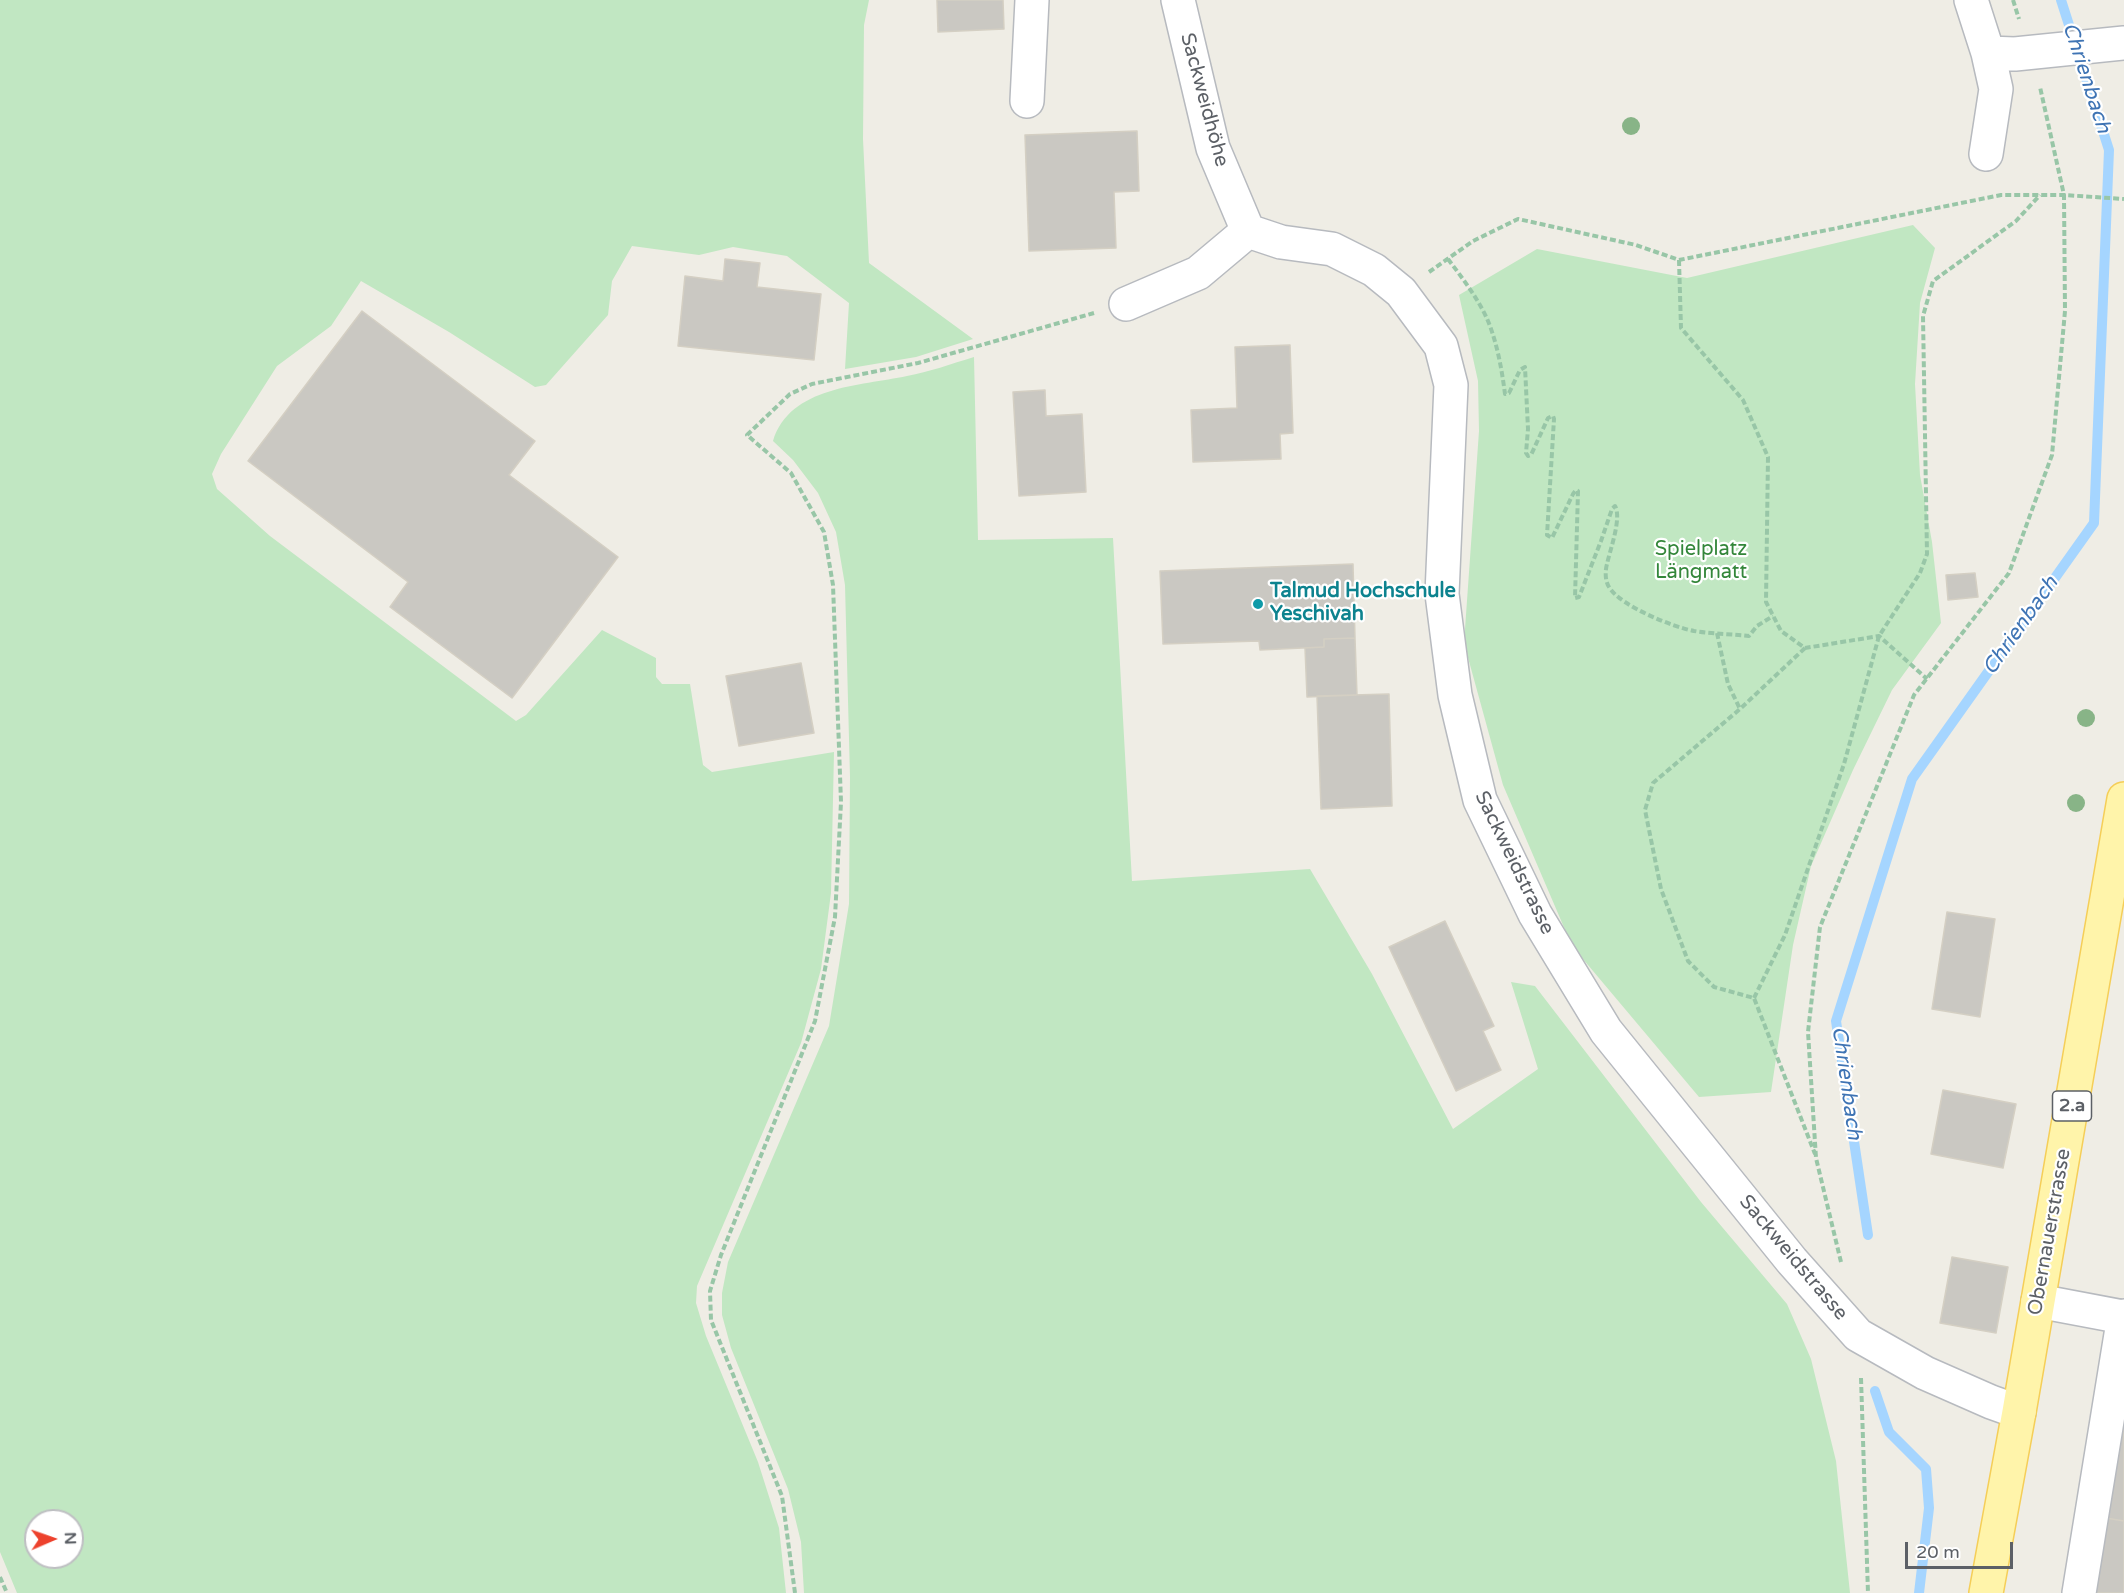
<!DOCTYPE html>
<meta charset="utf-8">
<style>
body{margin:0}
#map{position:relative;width:2124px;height:1593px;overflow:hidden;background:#efede5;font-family:"Varela Round",sans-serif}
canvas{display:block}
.north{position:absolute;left:24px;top:1509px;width:60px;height:60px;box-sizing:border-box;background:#fff;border:2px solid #bebfc2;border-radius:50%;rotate:88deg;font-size:16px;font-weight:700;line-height:24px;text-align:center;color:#5c6066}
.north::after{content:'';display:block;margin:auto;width:21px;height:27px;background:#ed422d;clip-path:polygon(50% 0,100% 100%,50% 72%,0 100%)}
.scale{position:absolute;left:1905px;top:1542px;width:108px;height:27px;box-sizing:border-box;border:3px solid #5c6066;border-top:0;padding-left:8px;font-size:18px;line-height:21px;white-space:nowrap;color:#5c6066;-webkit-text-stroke:4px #fff;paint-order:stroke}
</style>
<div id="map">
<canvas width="2124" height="1593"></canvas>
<div class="north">N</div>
<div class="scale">20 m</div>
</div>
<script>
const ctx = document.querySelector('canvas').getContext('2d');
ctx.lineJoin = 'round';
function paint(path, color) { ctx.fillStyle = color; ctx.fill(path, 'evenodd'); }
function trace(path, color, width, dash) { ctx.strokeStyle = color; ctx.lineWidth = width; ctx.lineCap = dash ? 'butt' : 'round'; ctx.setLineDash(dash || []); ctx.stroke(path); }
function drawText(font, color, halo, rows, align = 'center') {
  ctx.font = font + ' "Varela Round",sans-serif'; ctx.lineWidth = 4.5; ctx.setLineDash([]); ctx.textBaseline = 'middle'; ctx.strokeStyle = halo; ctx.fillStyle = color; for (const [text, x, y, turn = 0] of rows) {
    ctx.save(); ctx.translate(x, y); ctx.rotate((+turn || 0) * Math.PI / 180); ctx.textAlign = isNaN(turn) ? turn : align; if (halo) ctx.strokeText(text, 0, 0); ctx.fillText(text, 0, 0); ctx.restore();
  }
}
paint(new Path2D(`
 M0 0H869L864 25 863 139 869 263 973 339 916 357 845 369 849 303 787 256 733 247 699 255 632 246 612 281 608 315 546 385 535 387 449 332 361 281 331 326 277 366 221 454 212 474 217 489 270 536 516 721 526 715 602 630 656 658V677L662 684H690L703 765 712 772 834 752 831 893 821 969 801 1043 697 1286 696 1303 706 1336 758 1462 779 1528 786 1593H17L0 1552ZM36 1521H72V1557H36Z
 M1913 225 1935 248 1920 303 1915 384 1920 475 1932 542 1941 623 1892 690 1853 770 1811 866 1793 945 1771 1092 1699 1097 1572 946 1503 785 1464 643 1479 431 1478 381 1459 295 1537 249 1687 278Z
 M974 357 978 540 1113 538 1132 881 1310 869 1372 974 1453 1129 1538 1069 1511 982 1535 986 1701 1202 1787 1304 1811 1359 1836 1461 1850 1593H804L801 1542 788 1489 731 1348 722 1315V1293L728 1262 829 1026 849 904 850 777 845 585 836 532 818 493 793 460 773 441C790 386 860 386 907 376 929 372 951 364 974 357Z`), '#c1e7c2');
trace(new Path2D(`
 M1868 1235 1836 1021 1912 779 2094 523 2109 150 2061 0
 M1875 1391 1889 1432 1926 1469 1929 1508 1919 1593`), '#a5d5ff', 10);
const building = new Path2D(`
 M937 0H1003L1004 29 938 32Z
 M1137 131 1139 191 1114 192 1116 248 1029 251 1025 135Z
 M725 259 760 263 757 287 821 294 814 360 678 346 685 276 723 281Z
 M362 311 535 441 509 475 618 557 512 698 390 607 408 582 248 461Z
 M1290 345 1293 433 1280 434 1281 459 1193 462 1191 410 1237 408 1235 347Z
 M1045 390 1046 416 1082 414 1086 492 1019 496 1013 392Z
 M1353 564 1355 638 1324 639V647L1260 650 1259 641 1163 644 1160 571Z
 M1975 573 1978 597 1948 600 1946 575Z
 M1355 638 1357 695 1307 697 1305 648 1324 647V639Z
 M801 663 814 733 739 746 726 676Z
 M1389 694 1392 806 1321 809 1317 696Z
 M1947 912 1995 919 1980 1017 1932 1009Z
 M1445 921 1494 1026 1483 1031 1501 1070 1456 1091 1389 947Z
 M1943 1090 2016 1104 2003 1168 1931 1154Z
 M1952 1257 2008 1267 1996 1333 1940 1323Z
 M2124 1419V1521L2106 1518Z
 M2106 1518 2124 1521V1593H2092Z`);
paint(building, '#cac8c2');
trace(building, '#d4cfc3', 1.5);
const minor = new Path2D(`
 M1178 0 1213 148 1248 231
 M1971 0 1988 53 1996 89 1986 154
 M1988 53 2015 54 2124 43
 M1027 101 1032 0
 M1248 231 1281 242 1332 249 1374 270 1401 292 1441 346 1451 385 1442 594 1455 695 1480 800 1535 914 1606 1031 1792 1261 1858 1335 1925 1373 1991 1402 2019 1412
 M1126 304 1198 273 1248 231
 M2038 1301 2123 1317
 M2079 1593 2124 1316`);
const major = new Path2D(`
 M1986 1593 2019 1412 2124 799`);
trace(minor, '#b7babf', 36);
trace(major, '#f5ce58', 36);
trace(new Path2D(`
 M2013 0 2019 19
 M1448 259C1463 279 1481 302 1490 326 1498 348 1502 371 1505 394L1509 393 1520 370 1525 367 1528 429 1526 453 1528 456 1531 455 1548 418 1553 416 1554 419 1547 535 1552 538 1573 494 1576 490 1578 491 1575 598 1579 597 1601 541 1612 509 1615 506C1622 518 1610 550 1607 564 1605 571 1605 581 1609 587 1620 606 1673 627 1694 631 1712 634 1731 634 1749 636L1757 626 1773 616
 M1679 260 1681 328 1743 400 1768 457 1766 602 1781 631 1805 648 1879 636 1927 679
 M1429 272 1473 241 1518 219 1636 245 1679 260 2001 195H2064L2124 199
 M1717 633 1728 684 1740 709
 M1805 648 1740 709 1653 783 1645 810 1661 889 1688 961 1714 987 1754 998 1815 1154
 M1754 998 1785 935 1844 764 1879 636 1920 573 1927 554 1923 316 1933 281 2016 221 2040 195
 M1841 1262 1816 1158 1808 1032 1820 927 1914 695 2009 573 2052 455 2065 311 2064 195 2040 87
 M1861 1378 1868 1593
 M0 1577 7 1593
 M795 1593 782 1496 711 1320 710 1291 721 1255 815 1021 835 917 841 802 833 585 824 532 791 473 747 435 790 394 812 384 918 363 1094 313`), '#98c6a7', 4, [6, 3]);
trace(minor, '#fff', 33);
trace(major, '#fff4aa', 33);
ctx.fillStyle = '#88b487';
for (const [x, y] of [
 [1631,126],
 [2086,718],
 [2076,803]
]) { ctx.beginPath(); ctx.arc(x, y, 9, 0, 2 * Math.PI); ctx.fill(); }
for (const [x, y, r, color] of [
 [1258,604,6,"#0f9aa8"]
]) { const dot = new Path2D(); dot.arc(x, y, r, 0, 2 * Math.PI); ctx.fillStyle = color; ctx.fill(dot); trace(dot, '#fff', 2); }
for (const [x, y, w] of [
 [2072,1106,39]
]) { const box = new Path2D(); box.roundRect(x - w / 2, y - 15, w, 30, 4.5); ctx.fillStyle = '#fff'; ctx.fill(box); trace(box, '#5c6066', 1.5); }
drawText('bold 18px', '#5c6066', null, [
 ["2.a",2072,1106]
]);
drawText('20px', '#5c6066', '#fff', [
 ["Sackweidhöhe",1204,100,75],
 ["Sackweidstrasse",1514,863,64],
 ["Obernauerstrasse",2050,1232,-80],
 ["Sackweidstrasse",1793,1258,50]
]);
drawText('20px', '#33863a', '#fff', [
 ["Spielplatz",1701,550],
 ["Längmatt",1701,573]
]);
drawText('bold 20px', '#0d838f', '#fff', [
 ["Talmud Hochschule",1270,592],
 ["Yeschivah",1270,615]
], 'left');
drawText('italic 21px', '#3f74b4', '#fff', [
 ["Chrienbach",2086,78,72],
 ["Chrienbach",2021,626,-55],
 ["Chrienbach",1846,1083,82]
]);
</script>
